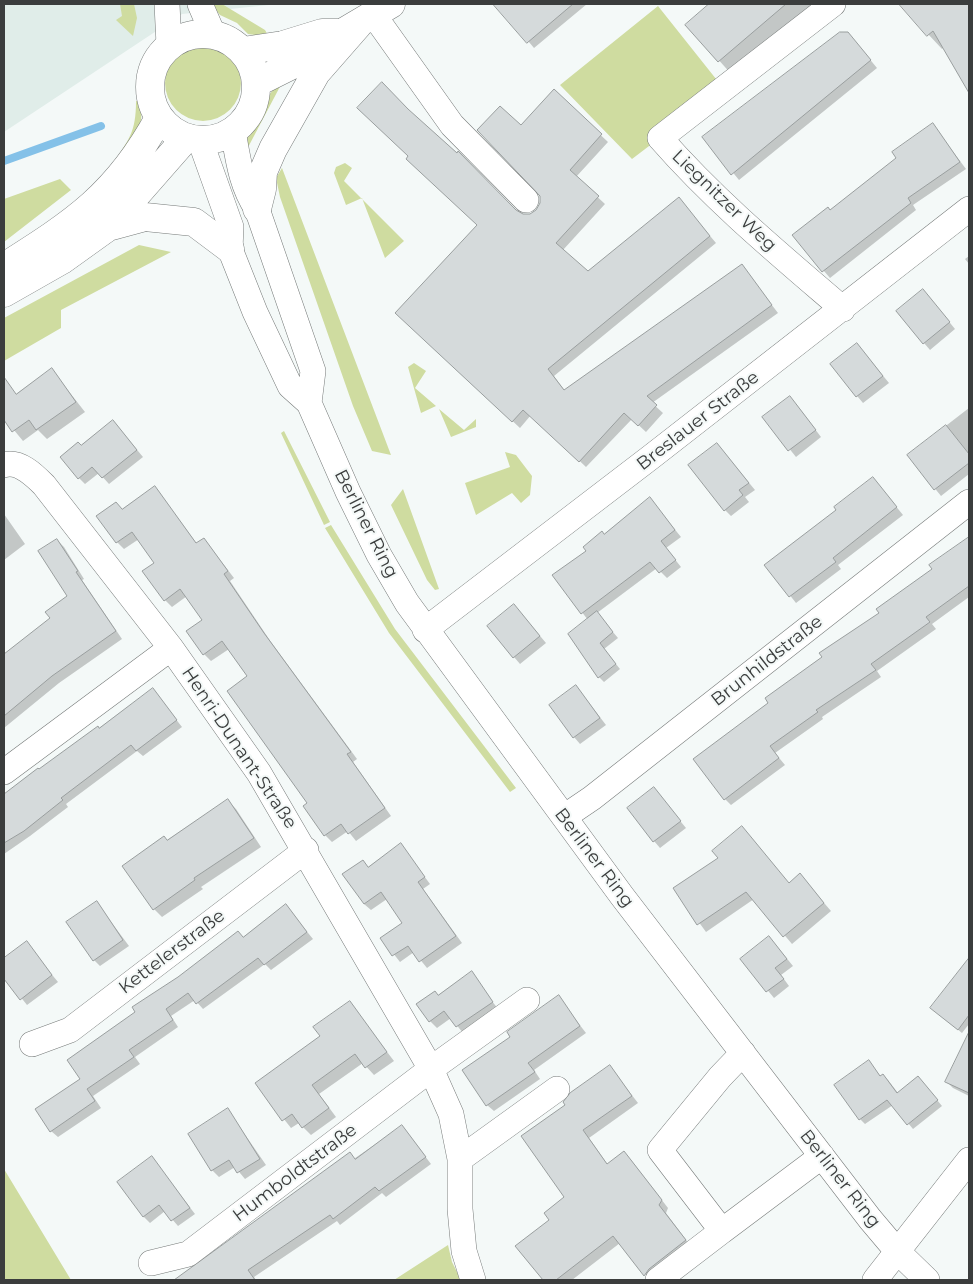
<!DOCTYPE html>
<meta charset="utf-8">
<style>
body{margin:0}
#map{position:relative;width:973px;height:1284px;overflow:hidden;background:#f4f9f8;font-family:Montserrat,sans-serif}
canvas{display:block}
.frame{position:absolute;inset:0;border:5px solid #3b3d3d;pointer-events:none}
</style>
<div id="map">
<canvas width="973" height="1284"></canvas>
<div class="frame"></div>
</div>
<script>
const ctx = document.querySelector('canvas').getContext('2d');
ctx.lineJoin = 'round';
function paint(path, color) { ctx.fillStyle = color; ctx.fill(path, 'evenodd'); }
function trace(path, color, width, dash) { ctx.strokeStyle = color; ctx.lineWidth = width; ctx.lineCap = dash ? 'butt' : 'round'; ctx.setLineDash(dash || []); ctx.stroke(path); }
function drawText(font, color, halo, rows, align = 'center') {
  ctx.font = font + ' Montserrat,sans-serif'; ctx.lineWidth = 4; ctx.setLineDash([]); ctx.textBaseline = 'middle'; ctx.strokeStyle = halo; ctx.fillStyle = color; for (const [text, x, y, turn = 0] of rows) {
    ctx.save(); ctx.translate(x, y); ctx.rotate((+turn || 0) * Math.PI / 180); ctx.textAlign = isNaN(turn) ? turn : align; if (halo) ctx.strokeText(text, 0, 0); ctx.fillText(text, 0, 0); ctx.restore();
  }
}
paint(new Path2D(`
 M4 4H278L182 14 4 132Z`), '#e0ede9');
paint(new Path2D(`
 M120 4H134L137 18 133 36 116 20 122 16Z
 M211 4H222L265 30 269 37 248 34 237 23 220 15Z
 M658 6 724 89 632 159 560 85Z
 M165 83a38 38 0 1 1 76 0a38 38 0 1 1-76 0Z
 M284 79 245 153C246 127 265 95 284 79Z
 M136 101H141C144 136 133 140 112 165 129 139 136 133 136 101Z
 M345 163 352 168 344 181 404 241 385 258 362 198 346 205 334 173 336 167Z
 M282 168 391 455 372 451 353 406 280 197 276 178Z
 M60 179 71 190 4 242V199Z
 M139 245 171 252 61 310V328L4 361V318Z
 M414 363 426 371 415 388 436 406 421 413 408 367Z
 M439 409 464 430 476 419V427L451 437Z
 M284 431 330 522 324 525 281 433Z
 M505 452 516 455 532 476 530 495 521 503 512 493 476 515 465 483 510 467Z
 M403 489 439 589 435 590 427 580 391 505Z
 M331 525 395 629 516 788 510 792 389 633 325 528Z
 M4 1169 71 1280H4Z
 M448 1245 452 1262 461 1280H394Z`), '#cfdca0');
paint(new Path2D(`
 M497 4H587L534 48Z
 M712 4H819L734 77 687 25Z
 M900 4H969V90L944 47 942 49Z
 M854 40 877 68 739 180 704 137Z
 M554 91 608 142 576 177 605 204 563 250 588 273 685 206 716 243 554 376 565 391 742 266 778 313 652 403 663 413 646 432 632 419 586 467 531 415 520 428 403 319 478 225 409 111 515 211 522 215H530L537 211 541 204V195L521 127Z
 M933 125 966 169 913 205 916 210 830 278 793 235 830 211 898 158Z
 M969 256V264L965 259Z
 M929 297 955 329 930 350 924 343Z
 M857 344 889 383 863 403 831 365Z
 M52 370 85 412 47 439 38 430 23 441 4 418V394L11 389 17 395Z
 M796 404 821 437 796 457 764 417Z
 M969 408V474L941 496 908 455Z
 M113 421 143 457 109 484 99 473 85 484 79 478 81 447Z
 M717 444 755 490 745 497 749 502 731 516 725 510Z
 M873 478 903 515 838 565 841 569 796 603 766 565 838 511Z
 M155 487 197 544 204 539 234 578 230 581 271 642 357 759 353 762 391 816 356 841 348 831 332 842 325 835 248 677 229 649 211 661 204 654V620L187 596 172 607 165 600 156 563 139 539 124 549 117 542 123 510Z
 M656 506 681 537 666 548 681 567 667 578 657 568 597 613 618 638 604 649 620 669 604 682 599 677 588 620 554 576 588 551 604 535Z
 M4 514 25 544 4 560Z
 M969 538V597L932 624 936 629 877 671 881 677 822 717 823 719 775 753 785 765 731 805 725 799 770 703 933 570 931 566Z
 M57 540 64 547 84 579 82 580 122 639 59 683 4 728V656L52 619 69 597Z
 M514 605 546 643 520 664 514 657Z
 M576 686 606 725 580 744 574 737Z
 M153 690 182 727 143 756 137 751 66 804 68 807 30 836 4 854V795L37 769 39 771 100 730Z
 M654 789 686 828 660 848 654 841Z
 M227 800 236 809 261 847 201 887 203 889 162 917 154 909 168 841Z
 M401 845 430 884 423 889 462 943 427 968 414 952 400 962 382 939 404 923 387 899 371 910 364 904 363 861 369 868Z
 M807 883 831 911 792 944 754 899 706 932 674 888Z
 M97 903 129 946 100 966 94 960Z
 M286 906 313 939 271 970 265 964 203 1009 195 1000 171 1016 178 1027 135 1057 140 1064 93 1096 101 1108 58 1137 51 1131 82 1079 244 938Z
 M26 943 58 982 27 1005 4 976V960Z
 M775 944 793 966 781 975 789 986 774 998 742 959Z
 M965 966 969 969V1024L962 1033 936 1012Z
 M471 973 498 1009 463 1033 451 1018 437 1028 430 1021 438 996Z
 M558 997 586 1033 534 1070 540 1079 494 1111 487 1105 512 1037Z
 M349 1002 394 1061 374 1075 363 1063 319 1094 336 1117 311 1135 299 1123 291 1128 256 1084 321 1036Z
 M966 1043 969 1045V1096L953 1088 947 1082Z
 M869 1062 881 1077 883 1075 888 1080 898 1093 923 1083 942 1106 913 1129 893 1105 865 1124 860 1119Z
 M610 1067 638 1103 589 1138 608 1165 624 1153 631 1160 668 1208 666 1213 692 1248 650 1280 620 1243 572 1280H544L516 1246 551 1220 566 1197 567 1106Z
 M228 1110 266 1165 245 1179 235 1167 219 1177 212 1170Z
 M402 1126 431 1164 386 1197 382 1193 340 1225 337 1221 254 1277 256 1280H192L187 1273Z
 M152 1158 195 1214 178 1226 165 1211 150 1223 143 1216Z`), '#0003');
trace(new Path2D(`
 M4 161 101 126`), '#84c1e8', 8);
const building = new Path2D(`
 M493 4H573L527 43Z
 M709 4H786L718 62 685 25Z
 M899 4H969V93L933 31 927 36Z
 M840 32H848L871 60 731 175 702 137Z
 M382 82 408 109 457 153 458 151 516 210 523 214H530L536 210 540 203V196L477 130 500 106 521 125 554 89 602 134 570 170 599 196 556 243 588 271 679 197 710 236 548 369 564 390 742 264 772 305 647 396 657 405 638 426 624 413 579 462 523 410 512 422 395 313 477 225 406 159 408 156 357 108Z
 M933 123 960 162 908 198 911 203 822 272 792 235 828 207 830 210 896 158 892 152Z
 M923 289 950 322 923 344 896 311Z
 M857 343 883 376 856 397 830 364Z
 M52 368 76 402 36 430 29 420 12 432 4 420V377L16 394Z
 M790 396 816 430 788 451 762 417Z
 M113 420 137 450 102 478 92 467 78 479 60 457 78 442 81 445Z
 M946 425 969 454V463L934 490 907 455Z
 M717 443 749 483 739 490 743 495 724 511 688 465Z
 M873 477 897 507 833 558 836 562 789 597 764 565 836 510 834 507Z
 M155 486 196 543 204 538 228 571 224 574 264 633 351 752 347 754 385 808 348 834 341 824 324 836 303 806 307 803 227 691 247 676 222 641 203 655 186 631 202 620 180 589 164 601 142 571 154 563 132 532 116 543 96 516 116 502 122 509Z
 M650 497 675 530 661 541 676 560 659 573 650 562 581 614 552 575 586 551 583 547 602 531 604 534Z
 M969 537V586L926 617 930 622 871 664 876 670 816 710 818 712 770 746 779 758 724 800 693 759 768 703 765 698 822 657 819 653 879 613 876 609 932 569 929 565Z
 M57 539 78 571 76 572 116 631 52 676 4 716V654L50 618 45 612 67 596 38 551Z
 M514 604 540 636 513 658 487 626Z
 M597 611 613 632 600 643 616 664 598 678 568 634Z
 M576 685 600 718 573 738 549 705Z
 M153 688 177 720 136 751 131 745 61 798 63 800 24 831 4 843V794L38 768 39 769 98 726 99 728Z
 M654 787 681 821 653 842 627 808Z
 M228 799 254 838 194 878 195 880 153 910 122 866 164 836 167 840Z
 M742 826 789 883 800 873 824 903 783 937 746 892 697 925 673 888 718 858 712 851Z
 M401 843 425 877 418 882 456 936 419 962 408 946 392 956 380 938 402 923 381 892 364 904 342 874 363 860 368 867Z
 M97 901 123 940 93 961 66 922Z
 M286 904 307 932 264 965 258 958 196 1004 188 993 166 1009 173 1020 129 1050 134 1057 87 1089 95 1101 50 1132 35 1109 80 1079 67 1060 135 1012 132 1007 178 977 238 931 243 937Z
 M769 936 787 959 775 968 784 979 766 992 740 959Z
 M27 941 52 975 20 1000 4 979V958Z
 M969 958V1015L958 1030 930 1008Z
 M472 971 493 1002 456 1027 444 1011 429 1022 416 1004 435 991 438 995Z
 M559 995 580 1026 528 1063 535 1072 486 1106 462 1070 510 1037 507 1032Z
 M350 1001 387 1052 365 1068 355 1054 312 1085 329 1108 302 1128 292 1114 282 1121 255 1083 320 1036 313 1027Z
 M969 1032V1093L945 1082Z
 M869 1060 880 1076 883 1074 897 1093 918 1076 938 1100 907 1125 887 1100 859 1120 834 1085Z
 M610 1065 632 1096 583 1130 607 1164 624 1151 662 1200 659 1205 686 1240 649 1269 644 1276 613 1236 556 1280H543L515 1246 549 1220 544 1213 564 1197 521 1136 565 1105 563 1102 570 1093Z
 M228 1108 260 1159 237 1173 229 1160 211 1171 188 1134Z
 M402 1125 426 1157 379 1191 375 1187 333 1219 330 1215 248 1270 255 1280H174L350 1152 355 1159Z
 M152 1156 190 1208 171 1221 159 1205 143 1217 117 1182Z`);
paint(building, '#d5dadb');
trace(building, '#999e9e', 1);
const minor = new Path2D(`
 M167 4 169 45
 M200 4 213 34
 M833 4 660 138C715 201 779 254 843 309
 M373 14 452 125 526 200
 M233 131C238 159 241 185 257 209L313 371 309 403
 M200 140 231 227 230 249 255 312 290 386 309 403 348 492 379 555 407 603 622 896 870 1219 897 1251 927 1280
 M4 465C19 460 34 475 44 485L171 648 259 773 431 1069 451 1114 460 1159V1209L464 1251 473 1280
 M425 630 651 457 969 209
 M4 772 171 648
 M564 817 592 798 969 502
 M32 1044 70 1030 306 850
 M743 1053 720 1077 660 1150 722 1231 822 1156
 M460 1159 557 1089
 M151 1263 188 1254 431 1069 527 1000
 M658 1280 722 1231
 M875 1280 969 1160`);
const major = new Path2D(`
 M150 87a53 53 0 1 1 106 0a53 53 0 1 1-106 0Z
 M243 51 283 45 322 33H338
 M256 83 328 47 342 33 391 4
 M257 209 262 189 263 172 273 149 316 73 358 25
 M108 227 145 217 194 222 230 249
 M4 267C75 222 117 195 159 118
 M4 293 62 260 108 227 186 138`);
trace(minor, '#767a79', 26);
trace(major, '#767a79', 29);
trace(minor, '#fff', 25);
trace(major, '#fff', 28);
drawText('18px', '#3b3d3d', '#f4f9f8', [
 ["Liegnitzer Weg",724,201,44],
 ["Breslauer Straße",698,421,-38],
 ["Berliner Ring",366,524,63],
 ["Brunhildstraße",767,661,-38],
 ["Henri-Dunant-Straße",239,748,56],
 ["Berliner Ring",594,858,53],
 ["Kettelerstraße",172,952,-37],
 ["Humboldtstraße",295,1173,-37],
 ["Berliner Ring",840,1179,52]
]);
</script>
